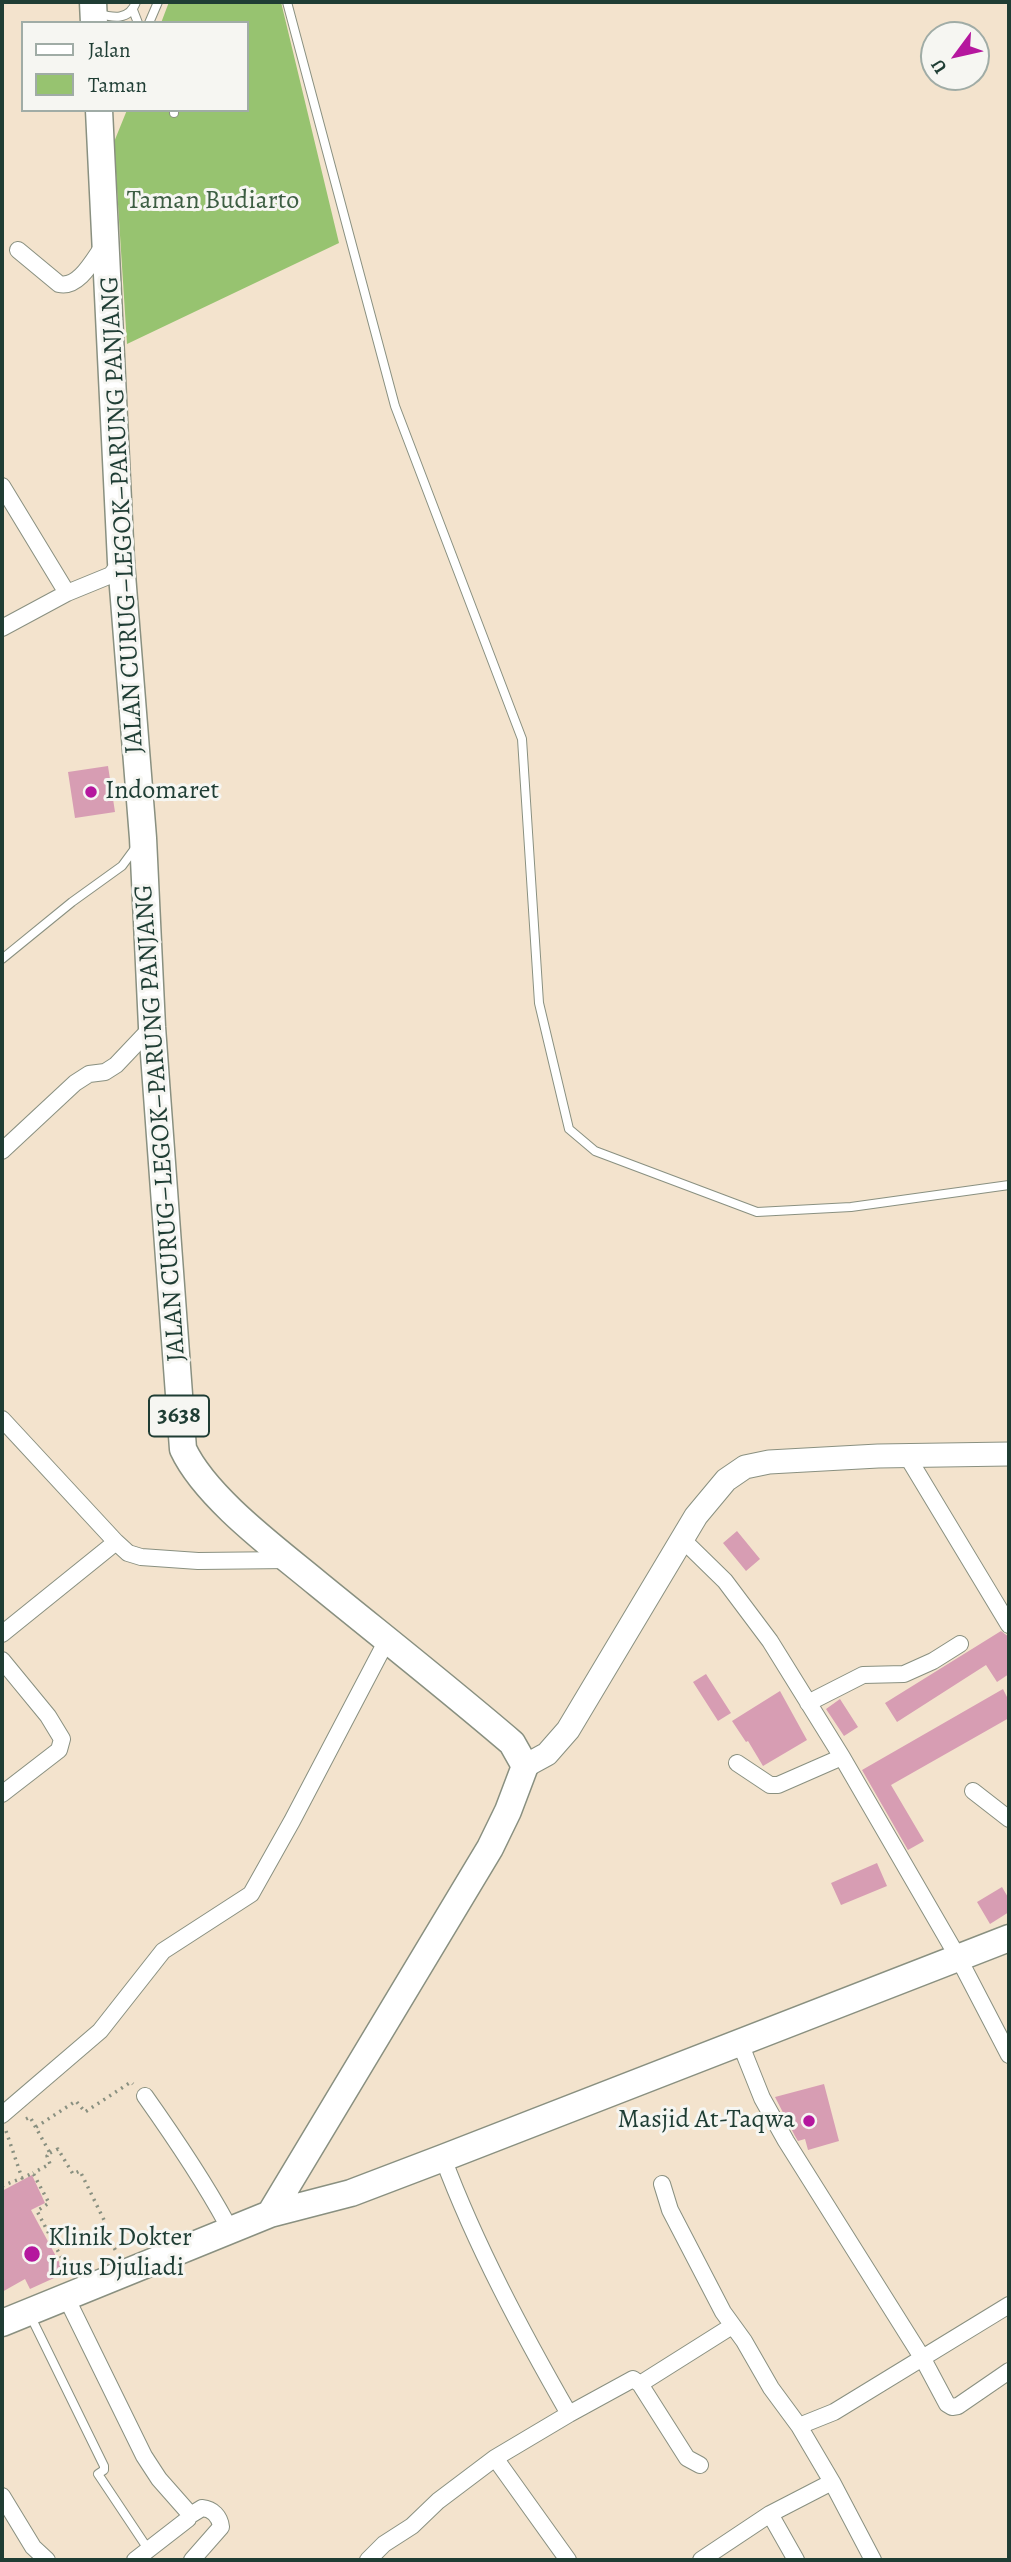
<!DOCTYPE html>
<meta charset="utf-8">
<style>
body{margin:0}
#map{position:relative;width:1011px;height:2562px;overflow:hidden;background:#f3e3cd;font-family:Alegreya,serif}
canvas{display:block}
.frame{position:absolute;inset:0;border:4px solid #1f3d34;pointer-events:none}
.legend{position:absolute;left:21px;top:21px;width:228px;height:91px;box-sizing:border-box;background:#f6f6f2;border:2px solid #a0aca6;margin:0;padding:9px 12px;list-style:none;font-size:21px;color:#1f3d34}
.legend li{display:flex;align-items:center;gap:14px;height:35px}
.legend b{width:35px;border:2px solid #a0aca6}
.north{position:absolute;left:920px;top:21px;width:70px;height:70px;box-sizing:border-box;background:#f6f6f2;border:2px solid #a0aca6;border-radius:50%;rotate:237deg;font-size:19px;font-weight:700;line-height:28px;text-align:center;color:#1f3d34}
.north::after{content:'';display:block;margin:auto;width:24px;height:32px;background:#b5179e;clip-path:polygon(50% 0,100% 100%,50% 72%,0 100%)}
</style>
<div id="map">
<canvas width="1011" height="2562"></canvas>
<div class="frame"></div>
<ul class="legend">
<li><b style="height:9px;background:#fff"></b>Jalan</li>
<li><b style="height:19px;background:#97c370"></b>Taman</li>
</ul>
<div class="north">U</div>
</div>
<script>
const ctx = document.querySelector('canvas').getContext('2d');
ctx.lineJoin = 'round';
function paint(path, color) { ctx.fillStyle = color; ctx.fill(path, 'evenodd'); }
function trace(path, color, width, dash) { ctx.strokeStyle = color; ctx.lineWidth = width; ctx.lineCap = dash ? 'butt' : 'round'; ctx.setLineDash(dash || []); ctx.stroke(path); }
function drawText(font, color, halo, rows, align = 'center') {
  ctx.font = font + ' Alegreya,serif'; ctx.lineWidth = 6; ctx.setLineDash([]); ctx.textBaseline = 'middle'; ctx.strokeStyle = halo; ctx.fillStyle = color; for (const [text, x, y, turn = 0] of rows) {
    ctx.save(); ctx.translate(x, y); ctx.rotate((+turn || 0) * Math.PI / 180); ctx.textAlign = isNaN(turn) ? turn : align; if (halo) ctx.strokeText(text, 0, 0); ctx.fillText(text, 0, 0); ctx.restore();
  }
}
paint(new Path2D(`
 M169 2H281L339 243 127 344 114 142 127 110H247V23H161Z`), '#97c370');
paint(new Path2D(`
 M108 766 115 812 75 818 68 772Z
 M737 1531 760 1559 746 1571 723 1543Z
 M1001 1631 1009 1637V1674L997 1682 986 1665 897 1722 885 1703Z
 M706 1674 731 1713 718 1721 693 1682Z
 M1003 1689 1009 1701V1718L891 1785 924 1841 908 1850 862 1770Z
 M780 1691 807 1740 763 1766 748 1741 746 1742 732 1721Z
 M840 1699 858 1727 844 1736 826 1709Z
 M877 1863 887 1886 841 1905 831 1883Z
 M1002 1887 1009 1899V1912L990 1924 977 1902Z
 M824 2084 839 2141 808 2150 805 2139 798 2141 795 2136 775 2097Z
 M32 2175 45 2203 31 2210 65 2273 30 2289 25 2279 2 2292V2191Z`), '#d79db3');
const lane = new Path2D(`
 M287 2 395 406 522 739 539 1003 569 1129 595 1151 757 1212 851 1207 1009 1185
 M133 10 138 23
 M97 13C113 18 129 21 136 2
 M149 23 158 2
 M174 113V110
 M2 959 72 902 122 866 136 847
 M30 2315 104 2466V2470L98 2474 148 2549`);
const street = new Path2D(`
 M18 250 59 284C80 289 95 256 106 242
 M2 486 67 593 111 575 121 562
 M2 628 67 593
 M2 1151 75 1083 89 1074 105 1072 116 1065 152 1027
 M2 1419 116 1542 128 1553 141 1557 198 1561 289 1560
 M907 1456 1009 1625
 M682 1539 725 1581 770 1641 842 1757 959 1959 1009 2055
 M2 1634 116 1542
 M2 1660 48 1716 62 1739 59 1750 2 1794
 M808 1703 863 1675 904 1674 933 1661 960 1644
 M737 1763 770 1785H778L842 1757
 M973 1791 1009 1819
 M740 2043 762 2098 786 2141 923 2359 947 2404 952 2407 958 2406 1009 2371
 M145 2096C174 2137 202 2178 226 2222L222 2233
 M2 2115 100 2031 163 1951 251 1894 292 1821 387 1640
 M662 2184 670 2210 723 2312 744 2341 771 2388 799 2426 832 2482 873 2560
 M66 2297 144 2456 159 2479 189 2513 188 2519 135 2560
 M640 2384 732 2326
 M569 2414 633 2379 640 2384 687 2458 700 2465
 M799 2426 834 2412 1009 2305
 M495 2458 568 2560
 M2 2496 33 2547 47 2560
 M770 2514 796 2560
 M189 2516 202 2508C213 2509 220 2517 221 2527L192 2560
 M368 2560 384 2544 412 2526 438 2501 495 2458 569 2414C522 2332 476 2246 443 2158
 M701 2560 770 2514 832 2482`);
const secondary = new Path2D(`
 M525 1766 547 1754 568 1730 696 1516 726 1480 745 1467 769 1462 878 1456 1009 1454`);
const primary = new Path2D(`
 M93 2 94 23
 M270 2214 351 2193 443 2158 1009 1938
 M2 2323 270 2214 490 1848 508 1811 525 1766 512 1743C449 1689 383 1637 318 1584 276 1549 206 1498 183 1449L152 1027 143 838 121 562 99 110`);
trace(lane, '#899080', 10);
trace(street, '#899080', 18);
trace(secondary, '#899080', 25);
trace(primary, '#899080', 29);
trace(new Path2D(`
 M26 2119 30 2117 50 2153 47 2156 50 2164 33 2173
 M36 2127 76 2101 85 2112 131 2082 133 2084
 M6 2131 22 2178 33 2173 49 2203 37 2211 70 2274
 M50 2153 58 2149 73 2174 80 2171 106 2224 103 2227 118 2255
 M2 2186 22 2178`), '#899080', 3.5, [2, 5]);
trace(lane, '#fff', 8);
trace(street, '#fff', 16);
trace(secondary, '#fff', 23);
trace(primary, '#fff', 26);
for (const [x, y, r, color] of [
 [91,792,7,"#b5179e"],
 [809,2121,7,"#b5179e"],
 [32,2254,9,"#b5179e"]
]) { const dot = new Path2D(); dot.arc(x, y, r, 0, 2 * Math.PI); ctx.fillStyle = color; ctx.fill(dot); trace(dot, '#f6f6f2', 2.5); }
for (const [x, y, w] of [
 [179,1416,60]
]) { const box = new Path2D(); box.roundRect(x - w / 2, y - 20.5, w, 41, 5); ctx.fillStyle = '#f6f6f2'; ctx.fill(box); trace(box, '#1f3d34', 2); }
drawText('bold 24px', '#1f3d34', null, [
 ["3638",179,1416]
]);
drawText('26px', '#3d5e43', '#f6f6f2', [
 ["Taman Budiarto",213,202]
]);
drawText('26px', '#1f3d34', '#f6f6f2', [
 ["JALAN CURUG–LEGOK–PARUNG PANJANG",123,515,-93],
 ["JALAN CURUG–LEGOK–PARUNG PANJANG",161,1123,-94]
]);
drawText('26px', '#1f3d34', '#f6f6f2', [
 ["Indomaret",105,792],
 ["Masjid At-Taqwa",795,2121,"right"],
 ["Klinik Dokter",48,2239],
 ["Lius Djuliadi",48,2269]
], 'left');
</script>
